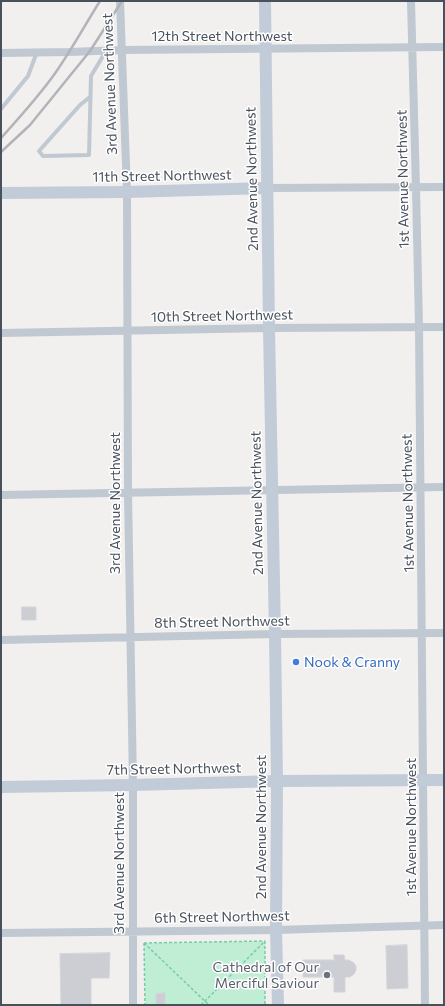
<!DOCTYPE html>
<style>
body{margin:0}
#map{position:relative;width:445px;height:1006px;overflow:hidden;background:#f2efef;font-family:Commissioner,sans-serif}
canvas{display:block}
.frame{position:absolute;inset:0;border:2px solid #48515c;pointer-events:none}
</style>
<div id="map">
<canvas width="445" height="1006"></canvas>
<div class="frame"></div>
</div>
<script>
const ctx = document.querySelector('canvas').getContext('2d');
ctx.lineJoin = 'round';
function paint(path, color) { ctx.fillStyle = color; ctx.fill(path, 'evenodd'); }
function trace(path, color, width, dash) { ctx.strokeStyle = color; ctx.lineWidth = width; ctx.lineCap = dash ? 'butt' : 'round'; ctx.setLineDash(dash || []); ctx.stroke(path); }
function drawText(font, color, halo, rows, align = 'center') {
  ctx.font = font + ' Commissioner,sans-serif'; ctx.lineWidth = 3; ctx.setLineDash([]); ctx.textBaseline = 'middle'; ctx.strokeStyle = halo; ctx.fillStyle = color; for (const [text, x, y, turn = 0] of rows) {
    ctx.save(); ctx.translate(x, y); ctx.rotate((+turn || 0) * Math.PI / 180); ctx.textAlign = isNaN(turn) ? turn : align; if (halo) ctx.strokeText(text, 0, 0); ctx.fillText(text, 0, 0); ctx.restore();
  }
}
paint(new Path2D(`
 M265 941V1005H145L144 943Z`), '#bfeed5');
const building = new Path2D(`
 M22 607H36V620H22Z
 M407 945 408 988 387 989 386 946Z
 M110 953 109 978H91V1005H61L60 954Z
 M334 955H344L345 960H349L354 963 356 966V970L354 974 350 977H345V992H334V977H303V960H334Z
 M165 993V1005H156V994Z`);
paint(building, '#ccced4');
trace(building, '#d3d5db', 1);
trace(new Path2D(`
 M265 941V1005
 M144 943 265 941
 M144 943 209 1005
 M144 943 145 1005
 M201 1005 265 941`), '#77cba9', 1.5, [3, 2]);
trace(new Path2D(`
 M90 97 80 105 39 151 43 156 89 155 91 76 106 51
 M1 109 28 76 37 52`), '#c0c8d1', 4);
trace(new Path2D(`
 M120 1 127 192 128 493 133 785V1005
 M411 1 416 188 419 327 425 1005
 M1 53 69 52 122 50 444 47
 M267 188 444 187
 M1 333 269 328 444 327
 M1 495 444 487
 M1 640 275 634 444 633
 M1 933 276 930 444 925`), '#c0c8d1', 8);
trace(new Path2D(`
 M265 1 269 328 275 634 277 781 276 930 278 1005
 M1 193 127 192 267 188
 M1 787 133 785 277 781 444 780`), '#c2cbd8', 12);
trace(new Path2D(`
 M1 138C20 117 40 95 56 72 72 49 85 25 100 1
 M1 152 30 125 90 51 122 1`), '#b1b4b9', 2.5);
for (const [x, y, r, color] of [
 [296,662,4,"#3f7fe0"],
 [327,975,4,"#6b7280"]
]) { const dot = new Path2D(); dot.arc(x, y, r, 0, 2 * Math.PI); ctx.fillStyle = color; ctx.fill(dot); trace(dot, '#fff', 1.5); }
drawText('14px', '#48515c', '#fff', [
 ["12th Street Northwest",222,36],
 ["3rd Avenue Northwest",110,84,-92],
 ["11th Street Northwest",162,176,-1],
 ["2nd Avenue Northwest",252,179,-91],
 ["1st Avenue Northwest",403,179,-91],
 ["10th Street Northwest",222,316,-1],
 ["3rd Avenue Northwest",115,503,-90],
 ["2nd Avenue Northwest",257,503,-91],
 ["1st Avenue Northwest",408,503,-91],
 ["8th Street Northwest",222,622,-1],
 ["7th Street Northwest",174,769,-1],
 ["2nd Avenue Northwest",261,827,-90],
 ["1st Avenue Northwest",411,827,-90],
 ["3rd Avenue Northwest",119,863,-90],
 ["6th Street Northwest",222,917,-1]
]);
drawText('14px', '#366cbe', '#fff', [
 ["Nook & Cranny",304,662]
], 'left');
drawText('14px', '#5b616d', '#fff', [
 ["Cathedral of Our",319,967],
 ["Merciful Saviour",319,983]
], 'right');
</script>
